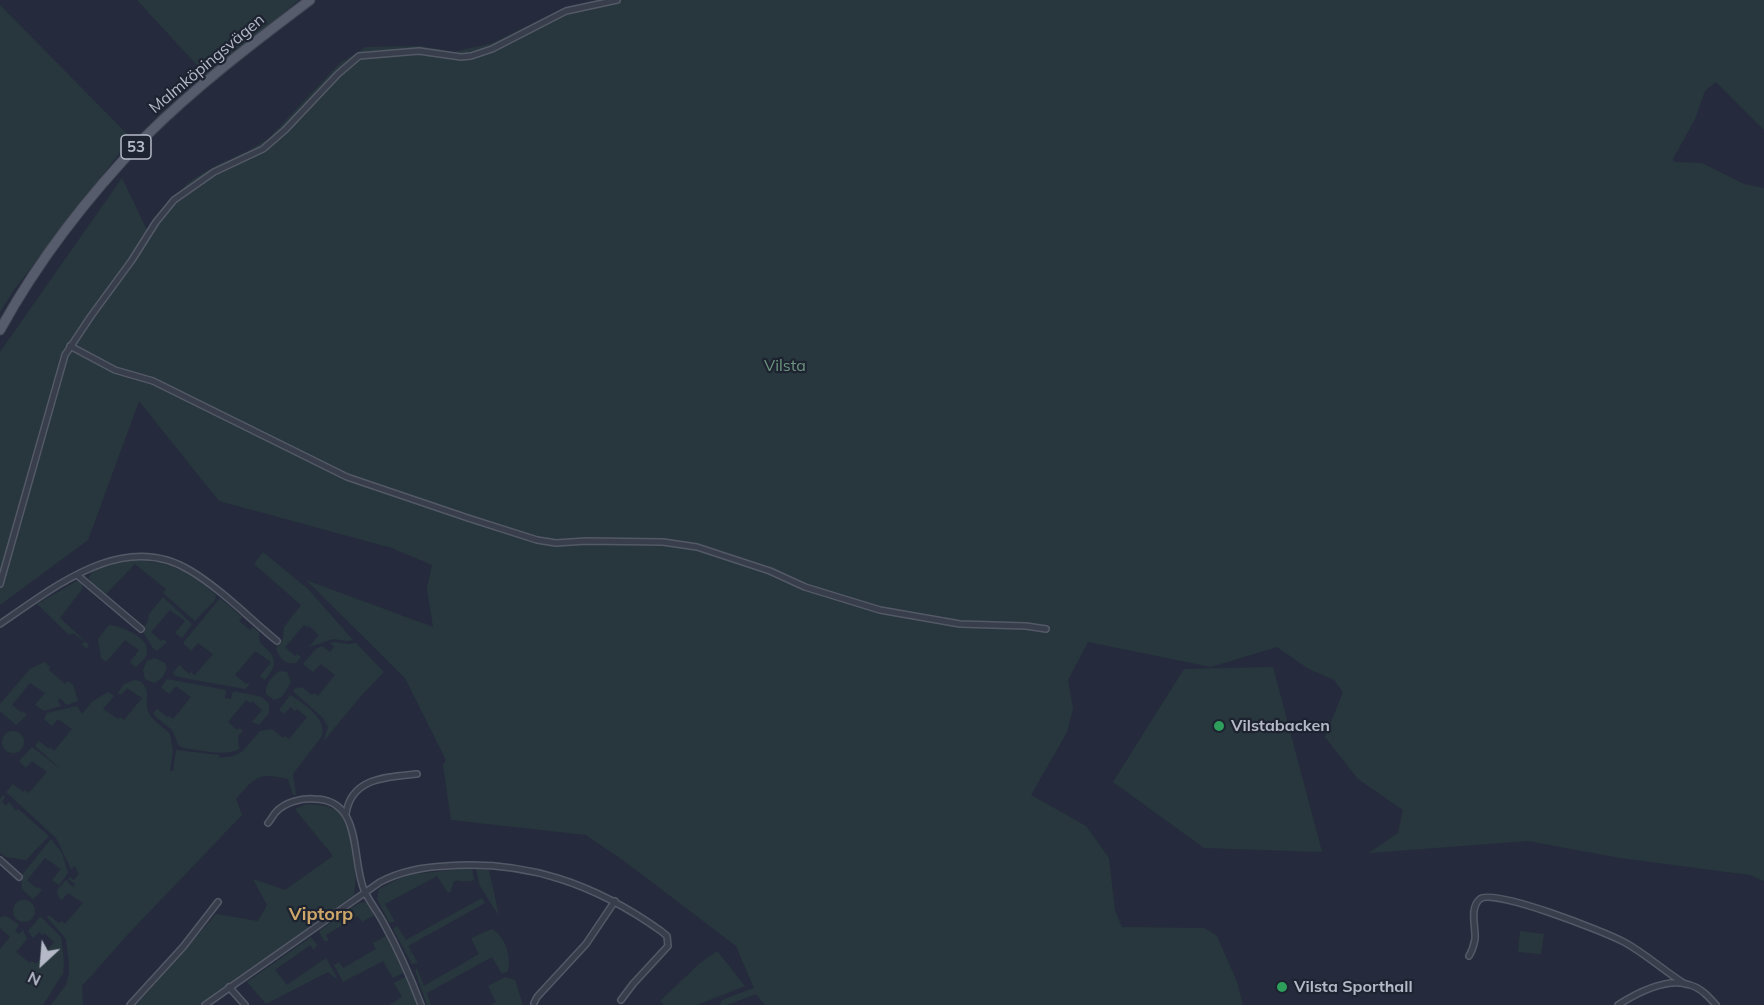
<!DOCTYPE html>
<meta charset="utf-8">
<style>
body{margin:0}
#map{position:relative;width:1764px;height:1005px;overflow:hidden;background:#252b3c;font-family:Mulish,sans-serif}
canvas{display:block}
.north{position:absolute;left:12px;top:933px;width:60px;height:60px;-webkit-text-stroke:4px #1e2331;paint-order:stroke;rotate:206deg;font-size:16px;font-weight:700;line-height:24px;text-align:center;color:#b5b9c7}
.north::after{content:'';display:block;margin:auto;width:21px;height:27px;background:#b5b9c7;clip-path:polygon(50% 0,100% 100%,50% 72%,0 100%)}
</style>
<div id="map">
<canvas width="1764" height="1005"></canvas>
<div class="north">N</div>
</div>
<script>
const ctx = document.querySelector('canvas').getContext('2d');
ctx.lineJoin = 'round';
function paint(path, color) { ctx.fillStyle = color; ctx.fill(path, 'evenodd'); }
function trace(path, color, width, dash) { ctx.strokeStyle = color; ctx.lineWidth = width; ctx.lineCap = dash ? 'butt' : 'round'; ctx.setLineDash(dash || []); ctx.stroke(path); }
function drawText(font, color, halo, rows, align = 'center') {
  ctx.font = font + ' Mulish,sans-serif'; ctx.lineWidth = 4.5; ctx.setLineDash([]); ctx.textBaseline = 'middle'; ctx.strokeStyle = halo; ctx.fillStyle = color; for (const [text, x, y, turn = 0] of rows) {
    ctx.save(); ctx.translate(x, y); ctx.rotate((+turn || 0) * Math.PI / 180); ctx.textAlign = isNaN(turn) ? turn : align; if (halo) ctx.strokeText(text, 0, 0); ctx.fillText(text, 0, 0); ctx.restore();
  }
}
paint(new Path2D(`
 M137 0H299L207 76Z
 M596 0H1764V130L1716 82 1705 91 1695 119 1673 159 1674 162 1702 163 1744 184 1764 188V881L1750 875 1620 858 1528 841 1369 853 1398 833 1403 810 1358 779 1325 737 1343 692 1334 680 1307 668 1277 647 1211 667 1088 642 1068 680 1073 709 1067 732 1031 795 1086 826 1109 858 1115 911 1122 927 1204 928 1217 936 1237 982 1243 1005H765L756 994 727 1005H720L722 1000 754 988 736 946 624 861 586 835 451 820 443 765 446 760 405 678 306 580 433 627 427 589 432 565 392 548 219 501 139 401 88 540 0 605V352L122 178 147 230 156 216 189 182 215 166 250 150 269 138 340 63 366 47 420 46 454 52 493 43 563 8Z
 M0 5 131 138 14 290 0 312Z
 M263 552 308 589 353 640 347 641 333 639 309 647 319 635 309 626 308 628 304 625 285 647 295 656 297 654 301 657 296 663C285 665 280 658 276 649L283 638 284 627 301 605 254 564Z
 M130 560C167 560 189 571 216 595L215 600 195 621 163 593 166 589 135 564 106 594 91 583 89 578 92 571 112 563Z
 M77 581 81 583 83 588 60 618 89 645 87 649 81 644 85 642 73 633 69 635 37 604Z
 M163 597 192 624 182 638 175 633 185 621 170 610 151 632 161 641 163 639 167 642 157 651 152 647 142 630 148 621 149 614Z
 M220 598 242 617 239 621 250 630 252 627 259 632 260 643C276 657 279 663 265 680L260 676 271 662 255 651 235 675 246 684 248 683 250 684 245 689 184 678 176 676 173 673 179 665 189 674 191 672 195 675 213 654 198 643 191 651 183 643Z
 M109 625C122 626 154 639 146 656 144 660 139 664 136 667L130 662 139 650 125 640 106 662 101 658 98 639Z
 M334 642 348 644 356 643 384 672 360 697 323 742 328 727 323 718 294 692V689L302 687 312 695 314 693 318 696 335 675 321 664 313 672 303 664 316 649 322 646 330 652 334 647 330 643Z
 M155 658 165 663 167 669 162 678 154 683 145 679 143 670 147 661Z
 M44 662 50 667 49 670 65 684 68 681 73 685 78 701 67 705 60 698 58 701 61 706 44 711 35 705 45 693 30 683 12 705 22 713 23 711 27 715 16 725 0 711V704L30 669Z
 M1273 667 1322 852 1204 848 1113 782 1184 669Z
 M279 671 287 672 291 682 282 697 274 700 266 694C265 684 271 678 279 671Z
 M167 679 226 690 225 698 231 699 233 691 262 697 269 704V713L259 725 252 722 262 710 252 701 250 703 246 700 228 722 237 730 240 728 243 731 238 736 239 749C224 757 200 750 184 748L179 746 172 730 155 716 153 713 157 709 167 717 169 716 173 719 191 697 176 686 169 694 161 687Z
 M134 680 140 681C153 692 143 702 149 713 153 722 164 727 170 734L173 751 170 771H173L176 750 219 755V758L234 756 243 751 260 731 272 729 283 738 285 736 289 739 307 717 297 709 295 711 291 707 284 714 279 710 290 695C304 703 327 719 322 736L293 774 296 795H293L288 779C259 772 255 777 236 799L242 815 130 932 82 986 83 1005H51L66 985 69 974V964L66 939 47 917 49 915 59 923 62 921 65 924 83 903 68 893 62 900 58 896 57 890 66 880 73 887 75 884 68 879 70 877 74 880 79 874 75 866 71 869 56 838 6 792 13 784 23 792 25 790 29 793 47 772 32 761 26 768 19 761 32 747 62 770 35 746 39 741 49 749 50 747 54 751 72 729 58 719 52 726 44 719 47 713 77 706 82 714 93 701 108 692 114 696 103 709 118 719 120 717 124 720 142 698 127 688 121 695 118 693 124 684Z
 M2 742a11 11 0 1 1 22 0a11 11 0 1 1-22 0Z
 M3 795 5 797 2 802 6 806 9 802 16 811 18 809 49 836 26 860 6 857 0 853V799Z
 M307 804C319 805 330 805 339 812 354 824 358 877 354 895L199 1005H136L216 914 258 921 267 905 253 879 285 890 333 856 295 809Z
 M51 839 62 853 68 873 59 885 52 880 61 869 45 858 27 880 36 888 38 887 42 890 33 899 22 889 21 876Z
 M461 869H472L474 880C464 883 459 879 454 881L451 891 448 893 437 876 385 904 395 922H389L377 899 379 889 406 875Z
 M476 869 489 870 499 916 480 886Z
 M482 898 485 903 408 946 418 963 412 964 393 929 397 926 406 940Z
 M13 911a11 11 0 1 1 22 0a11 11 0 1 1-22 0Z
 M365 902 374 915 362 922 358 916 326 935 329 941H324L319 931 359 903Z
 M3 916 8 917 19 925 15 931 19 934 23 930 27 939 16 952 30 963 32 961 36 964 54 942 44 933 43 935 39 932 33 938 28 931 39 918 41 917 61 937 64 961 63 973 43 1005H0V949L10 937 0 928V918Z
 M492 929C506 938 511 955 508 971L502 974 492 957 427 993 431 1005H427L415 971 417 968 424 986 479 954 471 938Z
 M1520 931 1544 934 1541 954 1518 952Z
 M386 936 404 969 403 973 393 978 383 961 343 982 334 965 339 962 343 968 376 949 373 943Z
 M311 937 317 945 314 950 310 945 275 970 287 985 326 958 338 980 328 972 266 1004 247 982Z
 M717 951 745 986 697 1005H664L660 1001 699 964Z
 M407 976 417 1005H389L402 997 394 983Z
 M505 977 515 980 523 1005H491L496 1002 488 986Z`), '#27373d');
const street = new Path2D(`
 M70 346 115 370 153 381 347 477 468 518 537 540 556 543 586 541 663 542 697 547 770 571 805 587 880 610 960 624 1026 626 1046 629
 M77 575 141 629
 M0 584 65 355 91 316 132 260 156 222 174 200 214 172 263 149 285 130 338 74 359 56 419 51 461 57 471 56 492 49 566 11 617 0
 M0 624C55 587 124 529 191 571 222 590 249 618 277 641
 M346 814C351 777 388 777 417 774
 M268 823C271 820 273 815 276 812 285 802 302 798 314 799 363 799 351 859 364 890 369 901 377 911 383 922 398 949 410 976 421 1005
 M0 860 19 877
 M1469 956C1472 951 1474 945 1475 939 1476 927 1469 908 1480 899 1494 888 1605 932 1624 942 1646 954 1664 971 1685 984
 M229 987 245 1005
 M534 1003 537 997 586 944 615 901
 M130 1005 183 947 218 902
 M205 1005 380 882C401 871 423 867 446 866 527 860 595 884 661 931L667 936 668 946 633 984 621 1000
 M1618 1005C1637 993 1667 977 1690 985 1701 988 1709 997 1716 1005`);
const primary = new Path2D(`
 M0 330C39 259 89 195 145 137 195 87 253 43 310 0`);
trace(street, '#545967', 8);
trace(primary, '#424755', 11);
trace(street, '#393e4c', 5);
trace(primary, '#575c6c', 9);
for (const [x, y, r, color] of [
 [1219,726,6,"#2e9e5b"],
 [1282,987,6,"#2e9e5b"]
]) { const dot = new Path2D(); dot.arc(x, y, r, 0, 2 * Math.PI); ctx.fillStyle = color; ctx.fill(dot); trace(dot, '#1e2331', 2); }
for (const [x, y, w] of [
 [136,147,30]
]) { const box = new Path2D(); box.roundRect(x - w / 2, y - 12, w, 24, 4.5); ctx.fillStyle = '#1e2331'; ctx.fill(box); trace(box, '#b5b9c7', 1.5); }
drawText('bold 15px', '#b5b9c7', null, [
 ["53",136,147]
]);
drawText('16px', '#b5b9c7', '#1e2331', [
 ["Malmköpingsvägen",207,64,-40]
]);
drawText('16px', '#6d967e', '#1e2331', [
 ["Vilsta",785,366]
]);
drawText('bold 16px', '#b5b9c7', '#1e2331', [
 ["Vilstabacken",1231,726],
 ["Vilsta Sporthall",1294,987]
], 'left');
drawText('bold 18px', '#cda669', '#1e2331', [
 ["Viptorp",321,915]
]);
</script>
